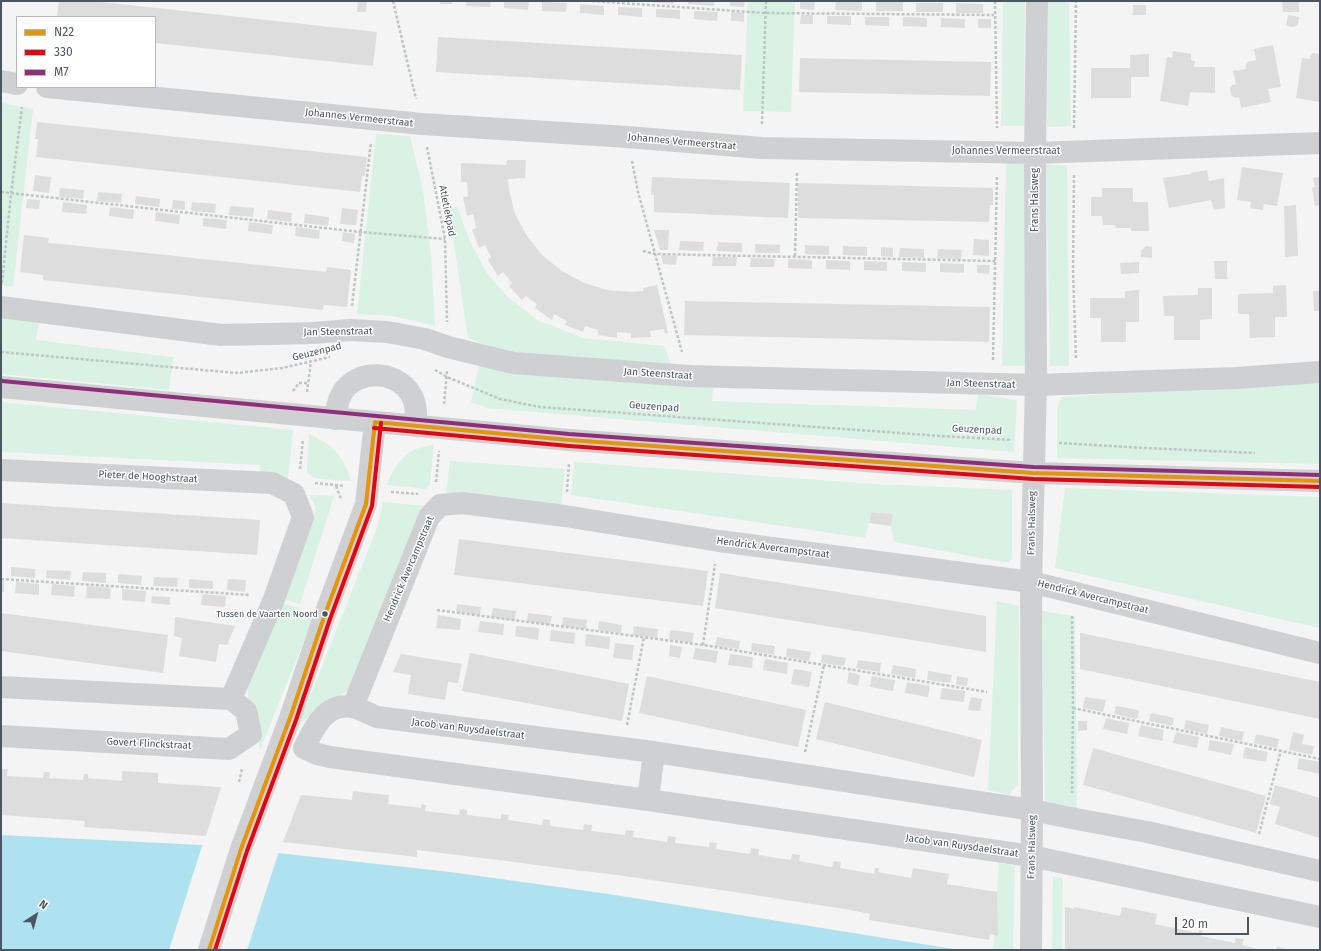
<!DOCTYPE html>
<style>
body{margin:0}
#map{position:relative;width:1321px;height:951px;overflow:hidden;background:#f4f4f4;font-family:"Fira Sans",sans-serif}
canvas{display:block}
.frame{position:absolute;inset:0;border:2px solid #4a5661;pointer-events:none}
.legend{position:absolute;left:16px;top:16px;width:140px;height:72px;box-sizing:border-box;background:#fff;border:1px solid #b7bbc0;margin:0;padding:5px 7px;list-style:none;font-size:12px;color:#4a5661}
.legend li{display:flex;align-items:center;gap:8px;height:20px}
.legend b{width:20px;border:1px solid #b7bbc0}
.north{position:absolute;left:16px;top:895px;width:40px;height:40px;-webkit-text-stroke:3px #fff;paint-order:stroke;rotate:36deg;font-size:11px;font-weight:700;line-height:16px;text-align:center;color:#4a5661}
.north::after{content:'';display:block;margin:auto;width:14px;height:18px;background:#4a5661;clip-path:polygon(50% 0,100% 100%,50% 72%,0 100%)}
.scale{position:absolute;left:1175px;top:917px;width:74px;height:18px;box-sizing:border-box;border:2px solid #4a5661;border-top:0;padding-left:5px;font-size:12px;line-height:14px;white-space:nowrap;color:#4a5661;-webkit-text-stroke:3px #fff;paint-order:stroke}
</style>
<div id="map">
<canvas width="1321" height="951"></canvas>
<div class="frame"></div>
<ul class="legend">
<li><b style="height:5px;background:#e4950a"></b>N22</li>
<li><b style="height:5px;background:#e00713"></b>330</li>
<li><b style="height:5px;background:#912e7b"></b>M7</li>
</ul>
<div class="north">N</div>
<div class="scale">20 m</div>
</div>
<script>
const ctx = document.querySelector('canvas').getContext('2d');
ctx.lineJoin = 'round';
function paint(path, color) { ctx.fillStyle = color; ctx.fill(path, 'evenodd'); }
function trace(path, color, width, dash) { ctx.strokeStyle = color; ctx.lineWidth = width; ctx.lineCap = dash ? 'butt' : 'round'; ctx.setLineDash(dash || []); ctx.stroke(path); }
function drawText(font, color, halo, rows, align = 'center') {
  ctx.font = font + ' "Fira Sans",sans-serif'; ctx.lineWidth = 3; ctx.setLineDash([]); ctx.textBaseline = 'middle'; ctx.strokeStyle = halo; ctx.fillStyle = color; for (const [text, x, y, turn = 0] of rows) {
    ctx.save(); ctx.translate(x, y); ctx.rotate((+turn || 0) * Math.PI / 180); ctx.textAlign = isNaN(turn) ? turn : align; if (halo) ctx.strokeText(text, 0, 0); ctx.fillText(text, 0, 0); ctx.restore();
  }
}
paint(new Path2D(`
 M748 1H795L791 112 743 111Z
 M1003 1H1025L1024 126H1001Z
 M1048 1H1069L1071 126 1047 127Z
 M1 103 33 109 13 287 1 285Z
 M376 134 410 136 423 190 431 254 435 326 394 316 357 314Z
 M1006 163H1026L1025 366H1002Z
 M1046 165H1067L1069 366H1050Z
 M445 205 457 207 469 239 486 272 508 297 537 320 584 338 664 346 672 367 505 352 468 338 453 238Z
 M1 315 39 320 36 340 173 357 169 390 1 374Z
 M479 365 713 388 712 401 976 410 978 394 1017 400 1014 452 487 408 471 402Z
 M1320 381V464L1057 458V410L1061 397Z
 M1 402 293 430 288 479 260 474V465L1 452Z
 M309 434C334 446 343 454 351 481 342 480 317 481 310 475 307 473 307 470 307 466Z
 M434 444 430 485 426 489 387 485C392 470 401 456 416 449 422 447 428 446 434 444Z
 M450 461 565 469 561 506 446 493Z
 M574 462 874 484 1012 490V558L1009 563 894 542 891 526 893 514 871 512 865 538 571 495Z
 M1065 488 1320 497V628L1055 568Z
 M309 495 334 496 300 604 282 598 314 518 315 506Z
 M383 502 427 506 351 688 299 724 377 528Z
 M997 601 1019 606 1018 784 1009 795 988 790Z
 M281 603 299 608 298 611 314 616 260 750 255 725 248 702V683Z
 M1042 611 1075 616 1077 809 1045 802Z
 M999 863 1015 866 1013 950H993Z
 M1053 877 1063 878 1062 950H1052Z`), '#d9f2e3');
paint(new Path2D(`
 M1 835 202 845 219 858 252 860 278 853 450 872 602 893 960 950H1Z`), '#aee2f0');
paint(new Path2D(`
 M203 843 219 856 252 858 279 851 247 950H169Z`), '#f4f4f4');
paint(new Path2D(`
 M59 1H92L377 32 373 66 155 43V17H57Z
 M358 1H367L366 12H357Z
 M440 1H452V4H440Z
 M467 1H491L490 7 466 6Z
 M504 1H529L528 10 504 8Z
 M648 1H674V4L648 2Z
 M688 1H715L714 6 688 4Z
 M730 1H745L744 7 730 6Z
 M800 1H815L814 10 800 9Z
 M836 1H862V11L835 10Z
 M1282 1H1299V12H1283Z
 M542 2 567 3 566 12 542 11Z
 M876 2H903V11H876Z
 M916 3H943V12H916Z
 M956 3 983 4V13H956Z
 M580 4 604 6V15L580 13Z
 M1133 5H1146V15H1133Z
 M618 7 642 8V17L618 15Z
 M656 9 680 10V19L656 17Z
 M694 11 718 12 717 21 694 19Z
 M731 12 744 13V22L731 21Z
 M801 15H813V24H800Z
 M1288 15 1299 17 1298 25 1294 27 1286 26Z
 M827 16H851V25L827 24Z
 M865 17H889V26L865 25Z
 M903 17 927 18V27L903 26Z
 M941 18 965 19V28L941 27Z
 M978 19H991V28H978Z
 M438 37 742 55 740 90 436 72Z
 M1273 45 1281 87 1268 89 1271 102 1241 108 1239 97 1235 98 1231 95 1230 88 1232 85 1236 84 1233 71 1246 69V65L1248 62 1256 60 1254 49Z
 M1173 51 1191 54V60L1195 61 1194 67H1215V93L1192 92 1190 93 1188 106 1160 101 1167 57 1172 58Z
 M1313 53 1320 54V102L1296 98 1302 58 1310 59V56Z
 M1149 54V77H1131V98H1091V68H1130V55Z
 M800 58 991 62 990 96 799 92Z
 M37 122 367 157 365 176H362L360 192 36 157 38 139H35Z
 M507 160H526L525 178 508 179 509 190 515 214 527 236 542 255 562 271 584 283 607 290 632 292 643 291V288L657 285 668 333 665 334 664 329 650 331 651 337 631 338V333L617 332V338L598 335V330L585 326 583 332 565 325 567 321 554 314 552 320 535 308 537 304 526 296 522 300 509 286 512 283 503 272 498 276 488 260 491 257 485 245 479 248 472 230 476 228 473 214 467 216 463 197 468 196 467 182H461V163L506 165Z
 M1242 167 1283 173 1277 206 1264 204 1263 210 1250 208 1251 202 1237 200Z
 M1207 170 1209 181 1224 178 1225 208 1214 210 1211 200 1169 208 1163 178 1191 174 1190 173Z
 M35 175 51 177 49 193 33 191Z
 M652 177 790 183 788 218 654 212V195L651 194Z
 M1320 177V205L1315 206 1312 188 1315 187 1313 178Z
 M798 183 993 188V205H990L989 222 798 218Z
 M60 188 84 190 83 199 59 197Z
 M1102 188H1133V202H1148L1149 231H1131V228H1117L1114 225H1103L1102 216H1091V197H1102Z
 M98 192 122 194 121 203 97 201Z
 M136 196 160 199 159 207 135 204Z
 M27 199 40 200 39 209 26 208Z
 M173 200 185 201V210L172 209Z
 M63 202 87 205 86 214 62 212Z
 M192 202 216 204 215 213 191 211Z
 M1296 205 1298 256 1285 257 1284 206Z
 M230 206 254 208 253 217 229 215Z
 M110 207 134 210 133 219 109 216Z
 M342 208 358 210 356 225 340 224Z
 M268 210 292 213 291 222 267 219Z
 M156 212 180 215 179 224 155 221Z
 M305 214 329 217 328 226 304 223Z
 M203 218 227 220 226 229 203 226Z
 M249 222 273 225 272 234 248 231Z
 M296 227 320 230 319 239 295 236Z
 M654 230H669L668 250H660Z
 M343 232 355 234 354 243 342 241Z
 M24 235 49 238 48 243 71 245 326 272 327 267 351 270 347 307 324 305 323 310 43 280V275L20 272Z
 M974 239 989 240V256L973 255Z
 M680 241 704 242 703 251 679 250Z
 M718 242 742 243V252L717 251Z
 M755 244 780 245V253H755Z
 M805 245 829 246V255L805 254Z
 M843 246 867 247V256L843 255Z
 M1146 246 1152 247V258L1141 257V251Z
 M881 247 893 248V257L881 256Z
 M900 248 924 249V258L899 257Z
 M938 249 962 250 961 259 937 258Z
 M661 255 677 256 676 265 663 264Z
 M713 257H737L736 266H712Z
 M751 258 775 259 774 267H750Z
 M788 259 812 260V269L788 268Z
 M826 260 850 261V270L826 269Z
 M864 261 887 262V271L864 270Z
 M1214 261H1227V279H1215Z
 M902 262 926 263V272L902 271Z
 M1139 262V273L1121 274 1120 263Z
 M940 263 964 264V273L940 272Z
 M977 265H990L989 274 977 273Z
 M1286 285 1287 317H1275V337L1250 338 1249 314H1238V294L1273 293V286Z
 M1198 288H1212V319L1200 320V340H1174V316H1164L1163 296 1198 295Z
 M1139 290V322H1126V342H1101V318H1090V298H1125V291Z
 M1313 291H1320V311H1314Z
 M685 301 990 307 989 342 684 335Z
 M1 503 260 520 257 555 1 538Z
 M871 512 893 514 891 526 869 523Z
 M459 539 708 571 703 606 454 575Z
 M11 567 35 569V578L11 576Z
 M47 570 71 571 70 580 46 578Z
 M83 572 106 573V583L82 581Z
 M720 573 986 616V652L715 608Z
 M118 574 142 576 141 585 118 583Z
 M154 577 178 578 177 587 153 586Z
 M189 579 213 581V589L189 588Z
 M228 579 246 580 245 592 227 590Z
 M1 581H4V592H1Z
 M16 582 39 584V595L15 593Z
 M52 584 75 586 74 597 51 595Z
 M87 586 111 588 110 599 86 598Z
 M122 589 146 591 145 602 122 600Z
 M202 594 226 596 225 607 201 605Z
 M152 596 170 597V605L151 603Z
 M457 604 481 607 480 615 456 612Z
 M493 608 516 611 515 620 491 617Z
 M1 613 168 635 163 673 1 651Z
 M528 613 552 616 550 625 527 621Z
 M438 615 461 619 460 630 436 628Z
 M175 617 235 626 227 645 219 644 216 662 179 656 182 638 174 636Z
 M563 617 587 620 586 629 562 626Z
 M480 621 504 624 503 635 478 632Z
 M599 621 622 625 621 633 598 630Z
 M516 626 539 628 538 640 515 636Z
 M634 626 658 629 657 638 633 635Z
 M551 630 575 633 574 644 550 641Z
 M670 630 694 633 692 643 669 639Z
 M1080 633 1320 682V719L1080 669Z
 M586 634 610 637 609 649 585 646Z
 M717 637 740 641 739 649 715 646Z
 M615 643 634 645 632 660 613 658Z
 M752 643 775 646 774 655 751 651Z
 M670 645 682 647 680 658 669 656Z
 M695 648 718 651 716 663 693 659Z
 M787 648 811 652 809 661 786 657Z
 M470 653 629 684 622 721 462 691Z
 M401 654 462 664 458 683 448 682 445 700 408 694 411 675 393 672Z
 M730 654 753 657 752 668 728 665Z
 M822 654 846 658 844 666 821 663Z
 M765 659 788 663 787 674 763 670Z
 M858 660 881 663 880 672 856 668Z
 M893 665 916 669 915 678 891 674Z
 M794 669 812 672 809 687 791 684Z
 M928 671 952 675 950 683 927 680Z
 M849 672 860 675 858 686 847 683Z
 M647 676 806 710 798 747 639 713Z
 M872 676 895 680 893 691 870 687Z
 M957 676 968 678 967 686 956 685Z
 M907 682 930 686 928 697 905 693Z
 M942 688 965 691 964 702 940 699Z
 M971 697 982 699 980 711 968 710Z
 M1085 697 1106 700 1103 712 1083 708Z
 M825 702 982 740 974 777 816 739Z
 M1116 706 1139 710 1137 719 1114 714Z
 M1151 713 1174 718 1172 726 1149 721Z
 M1106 718 1129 723 1127 734 1103 729Z
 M1186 720 1209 725 1207 734 1184 729Z
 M1078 721H1087V730L1078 731Z
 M1141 725 1164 730 1162 741 1138 736Z
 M1221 727 1244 732 1242 741 1219 736Z
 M1176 732 1199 737 1197 748 1173 743Z
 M1293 732 1304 735 1302 744 1314 746 1312 755 1289 750Z
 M1256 734 1279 739 1277 748 1254 743Z
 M1210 740 1234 744 1231 755 1208 750Z
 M1245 747 1268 752 1266 762 1243 758Z
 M1093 748 1266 796 1256 833 1083 785Z
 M1299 758 1320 762V774L1297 769Z
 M2 769H8L7 776 43 778 44 772H50L49 778 83 780 84 774H88V778L122 781V771L158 773V783L221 787 206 836 84 827 85 821 1 815Z
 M1275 785 1320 798V838L1275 824 1280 807 1270 804Z
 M353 791 389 795 388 804 421 808 422 804 426 805 425 811 459 815 460 809 467 810V815L501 819V814L509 815 508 820 542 825 543 819 550 820V826L583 830 584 824 592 825 591 831 625 835 626 830 634 831 633 837 667 842 668 836 676 837 675 843 709 847 710 842 717 843 716 849 750 854 751 848 759 849 758 855 791 860 792 854 800 855 799 861 832 867 834 861 841 862 840 868 874 874 875 868H879L878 872 911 878 913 868 949 874 947 884 997 892 998 936 990 934 989 940 869 920 870 914 851 910 728 891 603 873 583 871H581L500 860 499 862V860L417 850V857L283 842 301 795 352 800Z
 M1065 907 1074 909V907L1120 916 1122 907 1157 914 1155 924 1198 933 1199 930H1203L1201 936 1235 943 1236 938 1244 939 1242 945 1262 950H1065Z
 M1277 947 1284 948V950H1276Z`), '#ddddde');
trace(new Path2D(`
 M393 1 416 99
 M592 1 765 13 994 15
 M995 1 997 128
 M762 124 766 1
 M1074 128 1076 1
 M427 147 445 239 447 322
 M632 161 638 192 682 352
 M1074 175 1073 271 1076 360
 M1 192 360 232 445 239
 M643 251 655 254 995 261
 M795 256 797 173
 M2 283 11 194 22 107
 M352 306 371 142
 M1 352 237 373 282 368 330 357
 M993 360 997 175
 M435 370 447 377 500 399 540 407 941 436 1012 440
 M293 391 299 383H308
 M307 392 311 361
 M444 404 447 371
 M1059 443 1145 448 1255 453
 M300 469 303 439
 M436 482 439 451
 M315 483 344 486
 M336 486 341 499
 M391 492 418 494
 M567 492 569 463
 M1 579 250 595
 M437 610 703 645 987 692
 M1072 616 1073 708 1072 793
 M703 645 715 564
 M1073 708 1320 759
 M627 725 644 637
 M805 752 824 665
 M239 782 242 769
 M1259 834 1281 750`), '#bcc7c4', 2.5, [3, 2]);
trace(new Path2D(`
 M1 81 17 84
 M47 87 422 124 627 137 762 148 1035 153 1320 143
 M1 307 221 335 314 333 350 330 387 332 425 339 448 347 513 363 689 376 1036 385 1236 378 1320 372
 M1 387 569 440 1005 471 1033 473 1320 481
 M336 419C336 411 337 403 341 395 356 366 404 370 414 401 417 410 416 417 415 426
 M1 470 272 483 294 494 303 517 274 599 231 699
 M1 687 231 699 246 711 251 734 229 749 1 736
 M353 707 358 694 429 517 440 505 462 503 565 516 719 541 1031 582 1320 653
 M648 800 654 752
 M1320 871 1147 832 1071 818 1032 810 654 752 377 717C369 714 361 709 353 707 325 702 314 728 304 748L317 754 330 757 648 800 1031 856 1320 917
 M209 950 241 849 290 718 324 617 366 504 375 422
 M1031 950 1032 810 1031 582 1036 385 1035 153 1037 1`), '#ced0d2', 22);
trace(new Path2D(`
 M375 422 569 440 1033 473 1320 481
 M209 950 241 849 290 718 324 617 366 504 375 422`), '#e4950a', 4);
trace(new Path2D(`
 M374 428 569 446 1033 479 1320 487
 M215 950 247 851 296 720 330 619 372 506 381 423`), '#e00713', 4);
trace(new Path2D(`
 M2 381 569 434 1033 467 1320 475`), '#912e7b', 4);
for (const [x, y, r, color] of [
 [325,614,3.5,"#4a5661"]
]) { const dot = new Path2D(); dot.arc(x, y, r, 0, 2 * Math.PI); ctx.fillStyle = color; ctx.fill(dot); trace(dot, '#fff', 1.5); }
drawText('9px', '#4a5661', '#fff', [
 ["Tussen de Vaarten Noord",318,614]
], 'right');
drawText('10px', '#4a5661', '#fff', [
 ["Johannes Vermeerstraat",359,118,6],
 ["Johannes Vermeerstraat",682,142,5],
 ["Johannes Vermeerstraat",1006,151],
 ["Frans Halsweg",1035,200,-90],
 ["Atletiekpad",447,211,79],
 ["Jan Steenstraat",338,332,-1],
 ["Geuzenpad",317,352,-14],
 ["Jan Steenstraat",658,374,4],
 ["Jan Steenstraat",981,384,2],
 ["Geuzenpad",654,407,4],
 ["Geuzenpad",977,430,3],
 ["Pieter de Hooghstraat",148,477,3],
 ["Frans Halsweg",1032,523,-89],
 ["Hendrick Avercampstraat",773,548,7],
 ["Hendrick Avercampstraat",409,569,-67],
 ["Hendrick Avercampstraat",1093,597,14],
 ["Jacob van Ruysdaelstraat",468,729,7],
 ["Govert Flinckstraat",149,744,3],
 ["Jacob van Ruysdaelstraat",962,846,8],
 ["Frans Halsweg",1032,847,-89]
]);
</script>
